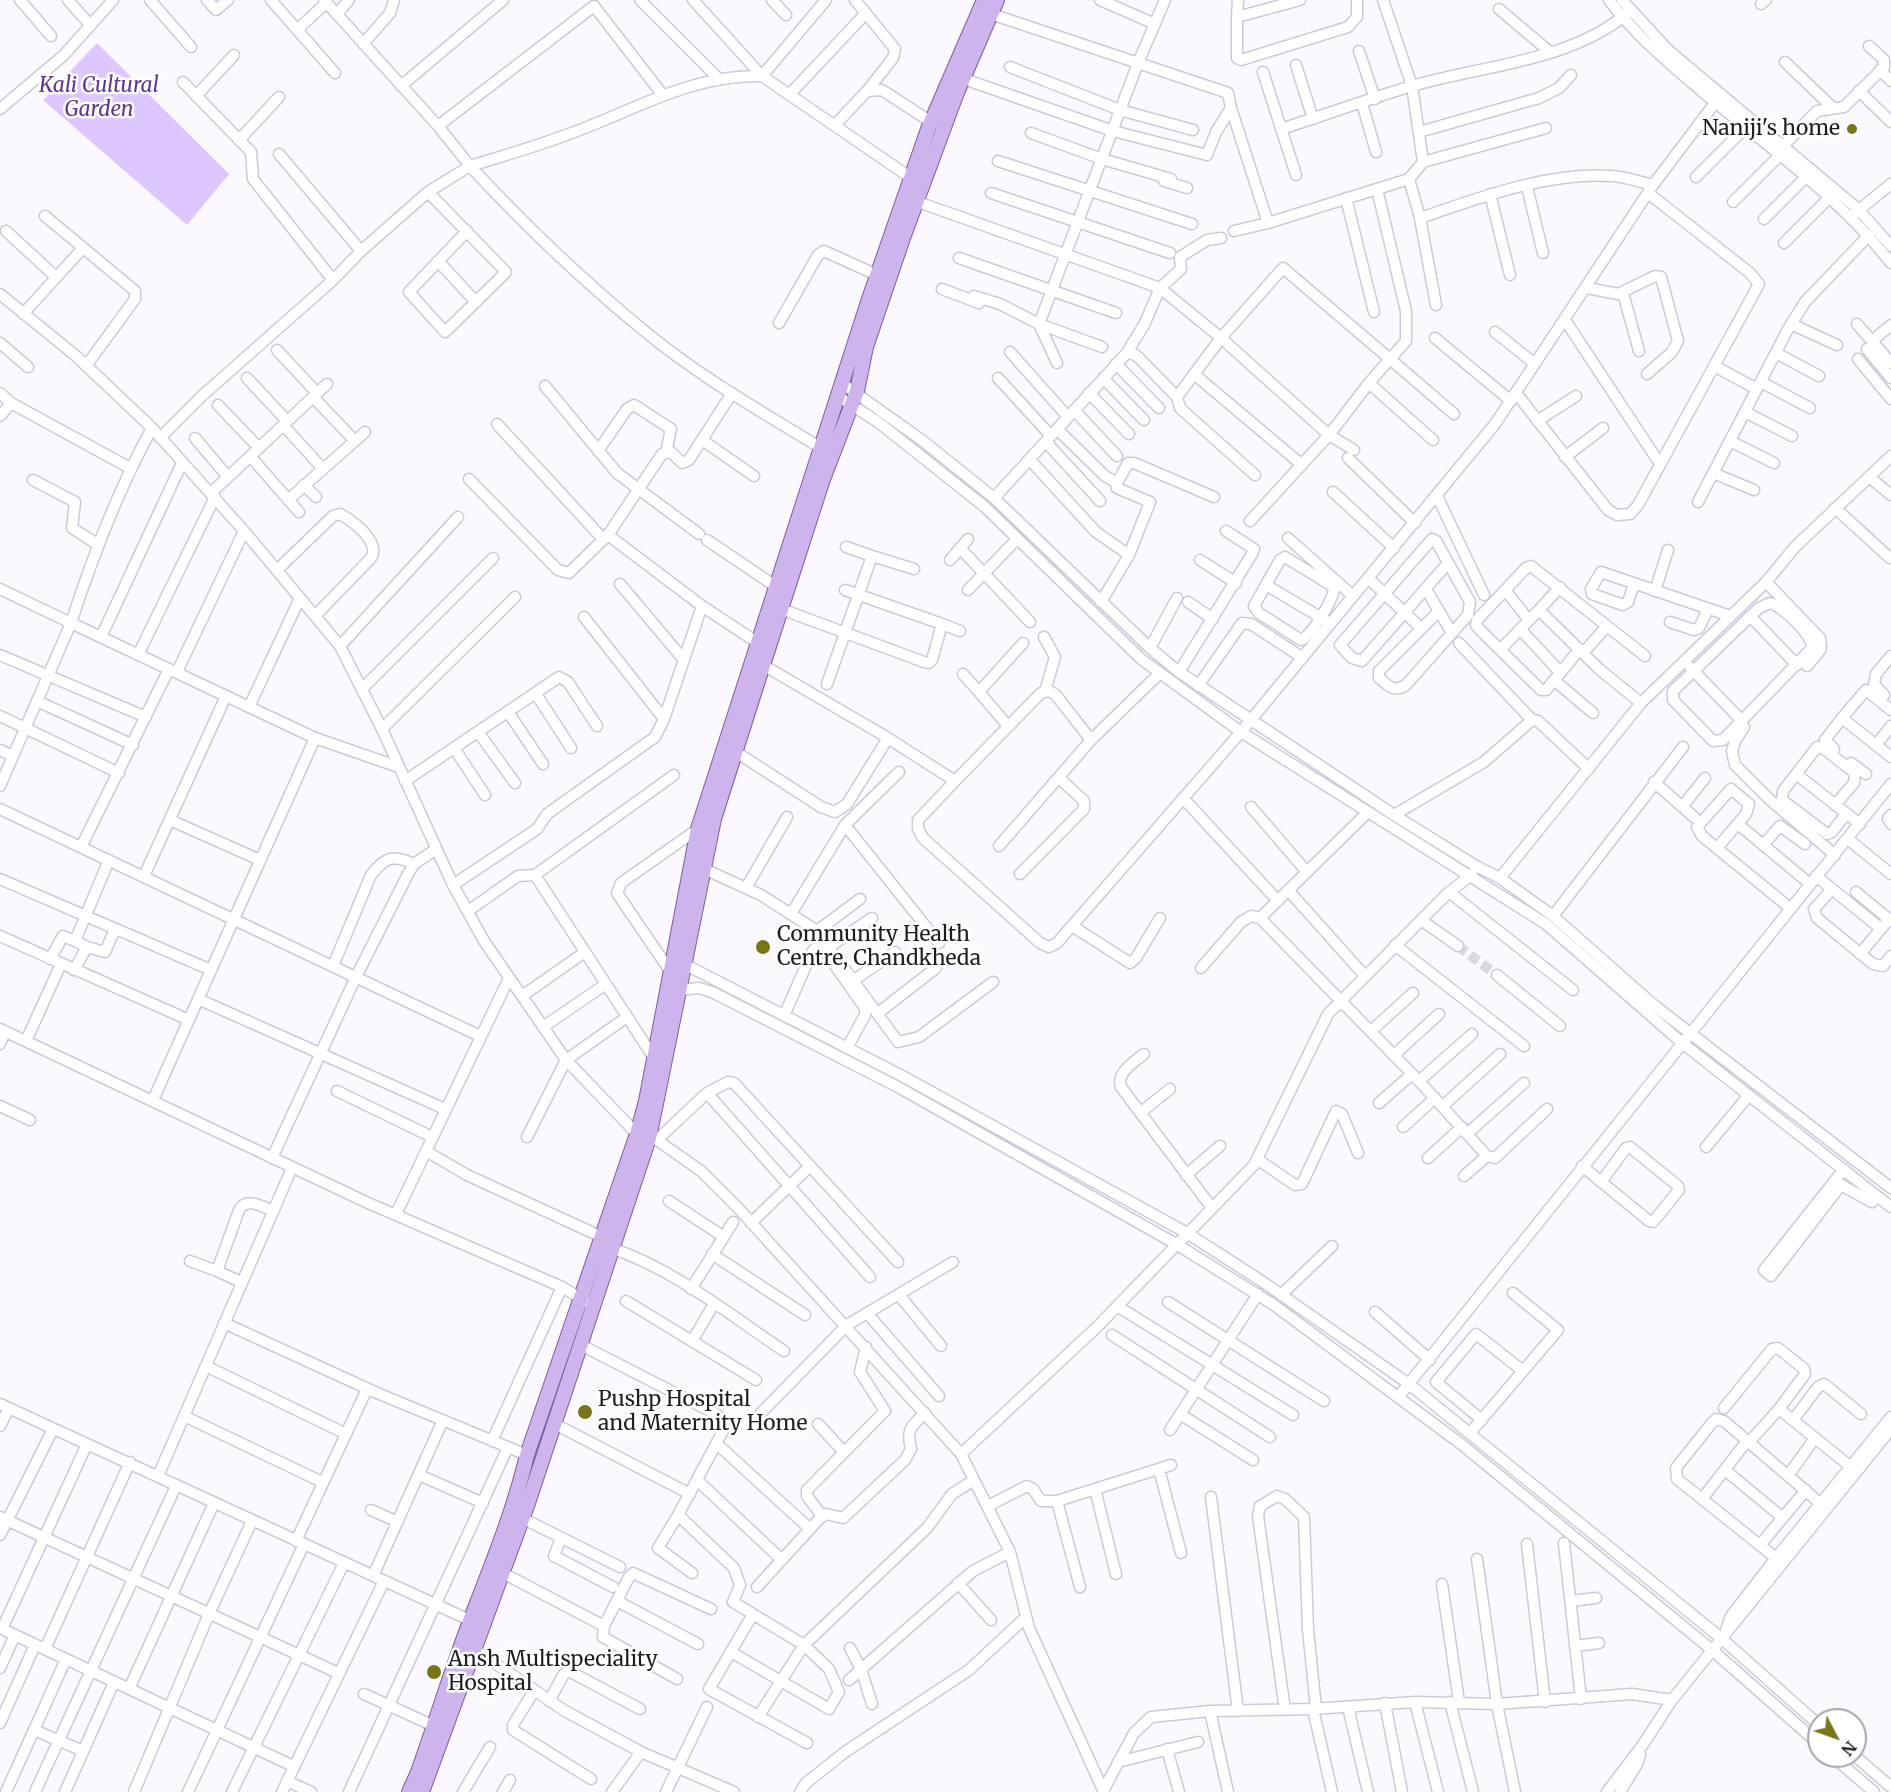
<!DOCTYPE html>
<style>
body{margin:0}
#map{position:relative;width:1891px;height:1792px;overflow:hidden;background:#fbf9fe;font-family:Merriweather,serif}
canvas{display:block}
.north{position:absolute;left:1807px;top:1708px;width:60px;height:60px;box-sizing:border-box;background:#fff;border:2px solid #a5a4a6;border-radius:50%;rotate:131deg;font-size:16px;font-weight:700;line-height:24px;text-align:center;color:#1e1c21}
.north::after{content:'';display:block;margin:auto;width:21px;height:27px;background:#77761b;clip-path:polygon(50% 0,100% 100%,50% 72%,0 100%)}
</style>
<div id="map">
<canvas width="1891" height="1792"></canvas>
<div class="north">N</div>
</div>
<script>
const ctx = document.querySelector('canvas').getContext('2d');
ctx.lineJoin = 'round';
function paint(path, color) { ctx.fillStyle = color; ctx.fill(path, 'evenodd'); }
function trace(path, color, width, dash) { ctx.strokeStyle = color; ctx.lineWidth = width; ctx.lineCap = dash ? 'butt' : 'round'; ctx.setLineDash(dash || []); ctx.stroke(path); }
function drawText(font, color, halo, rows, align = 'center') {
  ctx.font = font + ' Merriweather,serif'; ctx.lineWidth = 5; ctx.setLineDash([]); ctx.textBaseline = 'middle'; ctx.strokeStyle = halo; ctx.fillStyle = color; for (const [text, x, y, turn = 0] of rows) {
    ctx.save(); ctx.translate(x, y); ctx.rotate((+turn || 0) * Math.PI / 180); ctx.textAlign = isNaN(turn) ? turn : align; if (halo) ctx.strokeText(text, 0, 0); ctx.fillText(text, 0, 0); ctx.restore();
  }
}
paint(new Path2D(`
 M97 43 229 174 187 225 43 100Z`), '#dec7ff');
trace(new Path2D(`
 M1458 946 1497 975`), '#dad8dd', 10, [10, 5]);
const minor = new Path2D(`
 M20 0 51 36
 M68 0 90 25
 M150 0 191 47
 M207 0 216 10 228 0
 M271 0 335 73
 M324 0 438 126 470 166C502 156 535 147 566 135 632 112 690 74 762 76L917 182
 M640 0 719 79
 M693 0 762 76 826 0
 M772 0 786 15
 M855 0 895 49 893 58 867 91
 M1100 0 1155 24
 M1300 0 1237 17V58L1241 60 1348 27 1357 17V0
 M1383 0 1412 86 1423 162 1409 179 1420 218C1479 198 1549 171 1613 176 1626 177 1640 182 1653 185
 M1609 0C1636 36 1670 64 1704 93 1769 147 1839 197 1891 263
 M1622 0 1668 50 1858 209 1891 246
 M1761 4 1766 0
 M1499 9 1550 52
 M337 14 349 0
 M1237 17 1238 0
 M297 30 326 3
 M363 44 390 13 394 0
 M1359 51 1375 99
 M1785 62 1833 108
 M1296 65 1313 119
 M1010 67 1120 110 1193 130
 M1880 70 1891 81
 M1263 72 1296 175
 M964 79 1113 131 1207 155 1216 132 1231 108 1228 93 991 14
 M183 82 251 152 253 179 333 280
 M401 86 503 0
 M1859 91 1891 122
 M790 94 866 13
 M196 96 234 55
 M1362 103 1376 152
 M1231 108 1268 223
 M0 109 64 55 113 0
 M836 124 867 91 882 90 931 122
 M438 126 594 6 662 94
 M1281 129C1325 115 1368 99 1412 86 1483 65 1572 62 1630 11
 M1419 132 1539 98 1559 88 1571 75
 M1031 133 1102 159 1171 179
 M239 140 279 97
 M1784 145 1817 111 1844 107 1884 67V60L1869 46
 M279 154 361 251
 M998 161 1192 224
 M1423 162 1546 128
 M1696 177 1746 127
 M1164 181 1187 188
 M1527 187 1543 253
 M1377 189 1406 311V341L1390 359 1454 414
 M428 192 506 272 445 332 409 292 467 231
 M991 193 1170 253
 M1490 194 1510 275
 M1346 198 1374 312
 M918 202 1160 288 1221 338 1283 268 1390 359 1369 383
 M1733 202 1780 155
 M1854 214 1891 184
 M45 216 135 291V299L86 366
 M1420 218 1436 305
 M1764 219 1806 177
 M6 231 56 277
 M1234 231 1268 223 1409 179
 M1784 243 1829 198
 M959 258 1116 313
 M438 261 476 302
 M1587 288 1618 294 1655 276 1661 277 1678 341 1672 352 1647 374
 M942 289 979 303
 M1623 293 1639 351
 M0 294 76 356 152 428 244 531 340 646 382 729 453 885 484 941 566 1060 637 1134 657 1140 701 1171 738 1208 961 1454 1010 1552 1029 1628 1104 1792
 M974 296 1000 304 1039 324 1057 363
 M23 314 83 248
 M1565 320 1660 464
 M779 323 818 255 824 251 877 275
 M1791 324 1837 345
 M1857 324 1891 363
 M1495 332 1535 364
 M1435 338 1511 401
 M1872 341 1891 325
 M0 343 28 367
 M1102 347 1039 324 1138 63 1165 0
 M1129 349 1144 325 1160 288 1181 269 1180 257 1207 240 1221 238
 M1867 349 1891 378
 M277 350 317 393
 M1010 352 1068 417
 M1776 353 1819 376
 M1858 359 1891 399
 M1116 364 1159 408
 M1714 366 1757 389
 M1194 374 1302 465
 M247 378 287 421
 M998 378 1051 436
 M1103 378 1144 420
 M1761 382 1810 408
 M843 384 923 441 994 498 1150 648 1179 672 1394 815 1476 866 1500 878 1553 916 1655 1006 1891 1188
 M545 386 617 473 699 534
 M0 393 11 403 130 468
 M1089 393 1129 434
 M1516 393 1608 510 1617 515 1630 514 1638 505 1759 284 1750 273 1648 193
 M313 397 355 441
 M839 397 878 422 985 507 1141 659 1241 732 1546 924 1681 1042 1891 1207
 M1177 397 1180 408 1255 475
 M218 405 259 448
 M1074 410 1117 456
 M1745 412 1792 436
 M0 416 11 403
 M1537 421 1576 396
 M497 424 603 539
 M283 425 323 469
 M152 428C118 490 93 555 71 623L315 738
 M1057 429 1105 476 1117 483
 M160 438 203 395 333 280 361 251 428 192 470 166C524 224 581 279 642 329 697 375 760 411 821 448
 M195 438 228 477
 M702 440 754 476
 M1730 441 1774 463
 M1046 442 1100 501
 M1354 450 1329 435 1369 383 1433 440
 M598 451 627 409 634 405 671 429 666 452
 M250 456 299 512
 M1565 457 1603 428
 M1348 458 1415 523
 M1030 460 1096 532 1129 555
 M1713 473 1754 490
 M1869 477 1891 495
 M469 479 558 570 569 573 608 535 702 606 758 643
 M33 480 75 502 72 528 97 544
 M304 485 316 497
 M1333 492 1394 548
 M211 493 327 384
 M1437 496 1484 595
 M994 498 1126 354 1132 353 1138 357 1177 397 1221 338 1329 435 1250 521
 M288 500 365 432
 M1698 502 1787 331 1805 302 1869 235
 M1835 508 1890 558
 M608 535 662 454 671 452 682 463 689 460 732 393
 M1288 538 1353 596
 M707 540 775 586
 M846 547 872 556
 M960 548 1030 622
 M1285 557 1334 587C1334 599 1312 635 1301 640L1259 613 1254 606 1280 560Z
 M950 560 968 539
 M1200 560 1236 583
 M1448 563 1362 661 1352 658 1340 645 1432 539 1436 541 1470 602 1468 615 1406 685C1394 693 1389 686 1379 678V671L1439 611 1452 633
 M277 570 333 516 340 514C353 521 381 542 371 558L315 616
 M1368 578 1421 628
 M1766 582 1820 638 1821 649 1807 666
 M620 584 684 660
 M1634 584 1628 602 1623 605 1592 594 1591 589 1601 572 1730 616
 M1266 585 1325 620
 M0 589 71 623 0 786
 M1426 589 1439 611
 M968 590 1017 539
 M1505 590 1529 620
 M1655 591 1668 550
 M1101 602 1129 555 1150 502 1117 488V483L1128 463H1134L1214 497
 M1188 602 1213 619
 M1770 603C1782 606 1814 636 1812 648L1723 740 1713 741 1673 700V691L1759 608Z
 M781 609 924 662 929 663 932 660 942 624 845 590
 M1539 610 1560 587
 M1750 616 1797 665
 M584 617 664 719
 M1670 622 1694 630 1699 628 1708 609
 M942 624 960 631
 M1520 629 1560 672
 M101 637 182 463
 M1044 637 1055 657 1045 691
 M1459 643 1532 720
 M340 646 458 517
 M1150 648 1177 598
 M1580 649 1546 690H1541L1481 631 1476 625 1477 620 1526 568 1531 566 1607 626
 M1500 650 1539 610 1599 669 1641 703
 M1583 653 1607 626 1645 656
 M0 655 146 717
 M138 655 215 497
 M763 665 883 735 955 781 918 820V829L923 838 1040 943 1049 947 1057 943 1241 732 1495 424 1653 185 1721 95
 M1690 667 1742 721
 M177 672 244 531
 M1179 672 1252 554 1254 549 1226 531
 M963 674 979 692
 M1554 680 1593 713
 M827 684 872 556 914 569
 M1198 686 1242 623 1251 624 1303 658
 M362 689 493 558
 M536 694 571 748
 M1884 695 1874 684 1876 674 1891 656
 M37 701 133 745
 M249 707 300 598
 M1891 710 1866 690 1842 718 1891 757
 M508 712 543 764
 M0 716 119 773
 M1008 726 979 692 1023 643
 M1744 727 1735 741 1732 751 1735 765 1769 799 1835 855
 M382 729 515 597
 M478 732 515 783
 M1876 745 1891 726
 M454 748 485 795
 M1834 749 1825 740 1842 718
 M0 750 13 756
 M736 752 821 807 835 812 847 804 888 738
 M1851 763 1866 774
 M1796 774 1860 824
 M405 781 559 677 568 682 597 726
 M955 781 1041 693 1049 691 1055 694 1091 740 1160 673
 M1654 782 1694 817
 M1183 798 1278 901
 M1835 805 1854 783 1855 773 1823 748 1817 747 1783 791 1782 800 1827 834 1832 832 1846 814
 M1251 807 1307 872 1260 918 1419 1081 1487 1156 1495 1158 1547 1109
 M1682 807 1705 778
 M0 809 480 1036
 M1394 815 1484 762 1532 720 1538 721 1589 769
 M1891 815 1888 819 1891 824
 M170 820 260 860
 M1738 824 1810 884
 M845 825 939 943
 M1849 840 1891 874
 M1763 845 1780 826 1805 844
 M999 846 1091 740
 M81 847 169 669
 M1717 848 1746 814 1749 804 1731 789 1697 827 1702 836 1790 908
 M702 868 761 895 817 931 898 1042 919 1037 993 982
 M1307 872 1368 812
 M1020 874 1084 809V801L1059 778
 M144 876 226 696
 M1816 876 1880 928
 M1500 878 1641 703 1766 582 1795 547 1891 456
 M0 879 211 970
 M453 885 537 829 547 814 655 737 664 719 702 606
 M746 888 787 817
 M1832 889 1814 909 1817 918 1873 964 1883 966 1891 956
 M1288 890 1365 976
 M1449 892 1573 990
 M1856 892 1891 921
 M468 911 518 876 535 875
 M791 914 845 825 899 772
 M1553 916 1683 747
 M1421 920 1458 946
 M1072 926 1130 963 1136 958 1160 918
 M817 931 860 899
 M0 936 189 1020
 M1395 945 1524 1046
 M87 947 105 952 115 929
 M829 947 872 918
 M1860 954 1885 924
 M50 959 63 936 75 941
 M684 964 904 1077 1187 1233 1263 1282 1409 1384 1721 1638 1819 1725
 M333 966 371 875C385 857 393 854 414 864
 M1201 968 1241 922 1251 916 1260 918
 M74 970 87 947 75 941 109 860
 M670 971 617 893 621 883 698 829
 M1497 975 1560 1026
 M854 980 895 952
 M678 990 699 988 712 992 898 1087 1176 1244 1274 1305 1461 1444 1712 1650 1819 1744
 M522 996 585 952
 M198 999 445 1109
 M878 1013 936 968
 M784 1016 811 954 814 949 822 947 865 1008V1015L847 1048
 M543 1027 606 984
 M0 1029 366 1202 562 1287 592 1305
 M1371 1031 1413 993
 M26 1041 61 964
 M0 1044 5 1031
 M1144 1054C1134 1062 1116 1073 1121 1087L1212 1208
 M1394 1055 1439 1014
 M654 1058 535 875 674 775
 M1419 1081 1472 1034
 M337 1091 432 1137
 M707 1093 728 1082 734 1083 810 1166
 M153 1100 315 738 396 766
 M1379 1103 1412 1074
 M0 1106 30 1120
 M1443 1106 1500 1054
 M1140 1113 1170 1089
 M1403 1127 1435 1098
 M1468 1133 1524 1083
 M527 1137 566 1060 627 1017
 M657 1140 707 1093 870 1277
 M1706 1147 1749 1095
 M426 1151 467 1175 602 1237
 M272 1158 356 977 408 874 414 864 435 850
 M1428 1158 1462 1127
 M1257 1159 1295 1185 1302 1184 1336 1111 1342 1114 1358 1153
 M1582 1166 1649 1221 1653 1222 1679 1190 1678 1186 1630 1147 1626 1148 1601 1182
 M1844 1169 1764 1270 1771 1276 1841 1185 1872 1202 1877 1196
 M1186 1175 1220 1146
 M1464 1176 1487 1156
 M669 1201 724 1237
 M396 1214 509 978
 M751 1223 810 1166 898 1262
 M611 1248C674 1269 730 1315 784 1351
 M712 1254 805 1315
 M190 1261 217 1271
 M241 1282 217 1271 239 1210C247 1197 261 1206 273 1211
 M691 1289 733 1222
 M899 1295 941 1346
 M1281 1295 1332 1246
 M626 1301 756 1380
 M1168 1302 1324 1401
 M1117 1306 1293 1415
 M1375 1312 1430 1360
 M867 1313 939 1396
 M224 1323 377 1393 527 1455
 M1112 1335 1270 1437
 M692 1341 714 1304
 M579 1344 716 1414 724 1421V1429L678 1515 734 1568 740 1585 733 1602 804 1645 829 1669 839 1692 829 1709 731 1652
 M206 1366 346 1434
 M1399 1396 1891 784
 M0 1404 476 1623
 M1724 1408 1772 1349 1778 1348 1804 1369 1805 1374 1779 1409 1851 1467
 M760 1414 847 1325 953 1262
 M1180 1414 1253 1460
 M184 1416 322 1482
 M1482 1420 1436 1382 1476 1334 1523 1371
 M1793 1420 1818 1387 1824 1384 1861 1414
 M553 1423 690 1494
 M818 1424 844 1452
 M0 1426 9 1408
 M1170 1430 1258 1294
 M1470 1433 1558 1330 1513 1293
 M1753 1438 1779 1409
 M492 1441 562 1287
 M717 1444 809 1528
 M961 1454 1097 1327 1254 1165 1328 1014 1446 895 1472 874
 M1159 1469 1181 1553
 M1725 1470 1783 1518
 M1792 1470 1815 1438
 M419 1475 483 1503
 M158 1476 292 1168
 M697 1480 782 1560
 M1095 1489 1116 1574
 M1211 1497 1238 1711
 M1702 1499 1747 1441
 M1057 1501 1080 1587
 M988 1506 1027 1486 1033 1489 1041 1501H1057L1171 1465
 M371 1510 398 1522
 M678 1515 658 1548 692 1573
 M822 1516 807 1496V1490L885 1411 860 1372 866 1347
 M0 1517 338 1673
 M522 1518 620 1567
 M0 1535 53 1429
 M561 1538 554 1556 613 1587
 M296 1541 367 1389
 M1564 1543 1581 1699
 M1527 1544 1545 1702
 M1760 1545 1806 1490
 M1776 1558 1677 1479 1676 1468 1711 1424 1716 1419 1724 1421 1821 1504
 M1477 1559 1497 1704 1515 1792
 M501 1572 604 1626 603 1637 677 1679
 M373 1576 443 1420
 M958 1583 991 1620
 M1442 1584 1459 1702
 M757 1587 820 1518 826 1514 843 1518 905 1460 911 1449C906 1430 911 1426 925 1413
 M617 1601 698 1644
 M1571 1601 1596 1598
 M753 1614 709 1689 807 1743
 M604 1626 629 1577 633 1573 711 1609
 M0 1628 293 1766
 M2 1629 87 1444
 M1726 1630 1731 1616 1776 1558 1891 1417
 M1575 1646 1599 1643
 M850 1648 861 1669 872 1704
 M45 1649 130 1462
 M474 1649 565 1711 641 1752 734 1792
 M0 1668 15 1635
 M849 1680 973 1571 1010 1552
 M129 1689 214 1503
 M534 1691 513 1725V1730L591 1779
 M364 1694 434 1726
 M549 1701 564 1674 569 1671 640 1709
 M1415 1702 1438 1792
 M1450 1702 1473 1792
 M1385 1703 1402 1792
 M1348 1707 1368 1792
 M1313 1709 1332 1792
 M1285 1710 1258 1516 1260 1506 1277 1496 1285 1499 1304 1517 1308 1629 1316 1709
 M1210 1711 1228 1792
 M758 1717 804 1645 927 1528 952 1494 974 1480
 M0 1723 35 1645
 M34 1730 83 1751
 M1167 1749 1179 1792
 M1832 1756 1874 1792
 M1855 1756 1891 1787
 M1118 1762 1198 1742
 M287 1781 311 1792
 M1103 1791 1134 1733 1151 1717 1210 1711 1313 1709 1415 1702 1497 1704 1632 1694 1672 1700
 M6 1792 66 1659
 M35 1792 176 1486
 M65 1792 114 1682
 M134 1792 209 1614 252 1521
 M188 1792 304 1544
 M232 1792 344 1563
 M282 1792 384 1581
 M349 1792 508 1447
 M463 1792 490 1747
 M503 1792 510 1780
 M612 1792 641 1752
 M666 1792 707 1707
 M800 1792 806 1783 845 1752 969 1670 1026 1617
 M1607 1792 1642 1746 1672 1700 1891 1429
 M1620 1792 1637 1764 1640 1755`);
const major = new Path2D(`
 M409 1792 418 1772C438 1716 455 1658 477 1603 496 1554 515 1506 527 1455L637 1134 646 1101 698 829 869 299 928 129 984 0
 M422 1792 528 1503 649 1138 714 819 763 665 822 482 857 391 866 347 903 238 956 95 997 0`);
trace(minor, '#cec9d7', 13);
trace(major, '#7a5e9d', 16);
trace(minor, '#fff', 10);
trace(major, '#cdb4ec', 14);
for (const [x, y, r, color] of [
 [1852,129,6,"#77761b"],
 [763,947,8,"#77761b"],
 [585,1412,8,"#77761b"],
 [434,1672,8,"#77761b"]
]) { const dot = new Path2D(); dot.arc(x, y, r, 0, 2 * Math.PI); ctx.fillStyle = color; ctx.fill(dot); trace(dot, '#fff', 2); }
drawText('italic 21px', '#61348f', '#fff', [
 ["Kali Cultural",99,86],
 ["Garden",99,110]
]);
drawText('21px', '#1e1c21', '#fff', [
 ["Naniji's home",1840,129,"right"],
 ["Community Health",777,935],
 ["Centre, Chandkheda",777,959],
 ["Pushp Hospital",598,1400],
 ["and Maternity Home",598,1424],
 ["Ansh Multispeciality",448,1660],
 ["Hospital",448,1684]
], 'left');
</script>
